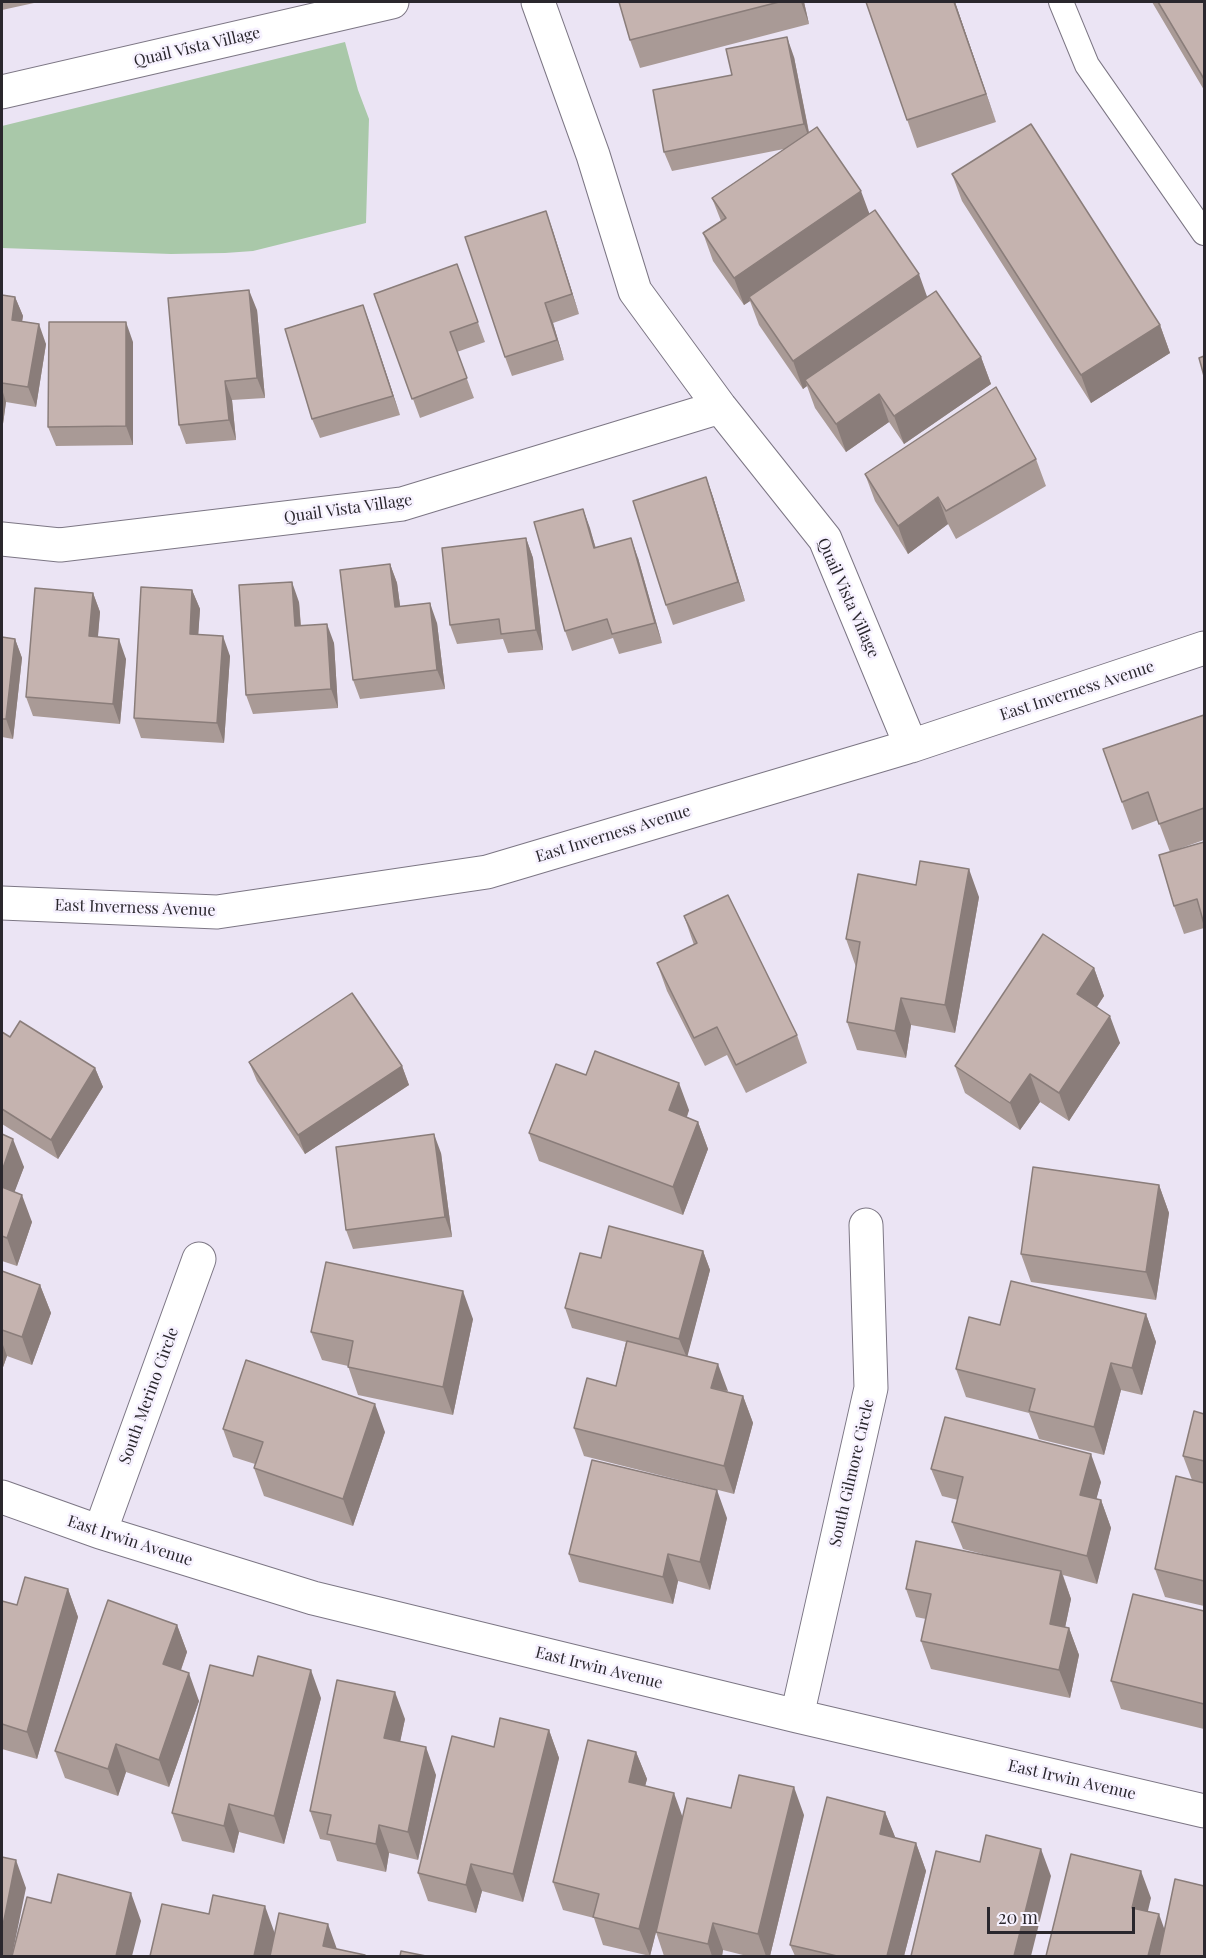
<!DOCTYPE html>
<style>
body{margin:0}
#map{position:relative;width:1206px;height:1958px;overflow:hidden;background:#ebe4f4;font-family:"Playfair Display",serif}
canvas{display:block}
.frame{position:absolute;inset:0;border:3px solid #2a272d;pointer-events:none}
.scale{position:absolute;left:987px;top:1907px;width:148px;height:27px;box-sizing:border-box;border:3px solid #2a272d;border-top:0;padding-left:8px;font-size:18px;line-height:21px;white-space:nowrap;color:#2a272d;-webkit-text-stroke:4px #f7f2ff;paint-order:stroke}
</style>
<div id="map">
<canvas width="1206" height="1958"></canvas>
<div class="frame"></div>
<div class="scale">20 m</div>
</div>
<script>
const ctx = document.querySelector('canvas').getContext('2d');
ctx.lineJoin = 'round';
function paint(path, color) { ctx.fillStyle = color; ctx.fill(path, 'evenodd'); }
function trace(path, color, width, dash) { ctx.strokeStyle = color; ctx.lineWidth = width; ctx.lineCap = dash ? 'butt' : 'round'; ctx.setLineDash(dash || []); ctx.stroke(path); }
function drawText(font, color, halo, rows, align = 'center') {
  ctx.font = font + ' "Playfair Display",serif'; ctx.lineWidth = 5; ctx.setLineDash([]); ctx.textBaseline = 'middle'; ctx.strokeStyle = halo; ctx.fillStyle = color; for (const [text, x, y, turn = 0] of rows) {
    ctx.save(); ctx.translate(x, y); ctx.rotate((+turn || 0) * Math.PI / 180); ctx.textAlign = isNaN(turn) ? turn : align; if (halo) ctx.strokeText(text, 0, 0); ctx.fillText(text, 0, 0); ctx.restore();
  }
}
paint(new Path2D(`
 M345 42 358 90 369 119 366 223 253 251 225 253 171 254 2 248V126Z`), '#a9c8a9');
const service = new Path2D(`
 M1061 2 1087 65 1204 233`);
const minor = new Path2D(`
 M538 2 593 155 635 291 720 407 825 539 911 746
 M2 92 392 2
 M2 539 60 545 402 504 720 407
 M2 903 217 912 487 872 911 746 1204 648
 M2 1497 100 1532 313 1598 797 1716 1204 1811
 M100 1532 199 1259
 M797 1716 871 1388 866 1225`);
trace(service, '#7c7684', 26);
trace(minor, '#7c7684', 35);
trace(service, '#fff', 24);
trace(minor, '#fff', 33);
paint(new Path2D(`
 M2 2H34V3L2 10Z
 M619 2H804L809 24 640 68 630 40Z
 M866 2H955L996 122 917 148Z
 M1152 2H1204V90Z
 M794 57 809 132 870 214 927 297 981 357 991 384 904 444 889 422 846 452 815 408 807 386 803 389 759 325 750 301 744 305 713 261 703 233 721 221 712 198 784 149 672 171 664 152 732 75Z
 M952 174 1160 325 1170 353 1091 403 962 201Z
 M546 211 579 314 553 323 564 360 512 376 505 357Z
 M457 264 485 342 457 352 474 398 420 418 374 294Z
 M2 295 15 297 23 316 22 321 46 344 36 407 6 402 2 431Z
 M363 305 400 415 320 438 312 419Z
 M257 310 265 398 232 400 236 440 186 444 179 425Z
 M133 342V445L56 446 48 427Z
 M1036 459 1046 486 956 539 948 524 908 554 875 501 865 474Z
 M706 477 713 497 745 601 673 625 666 605Z
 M583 509 596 548 638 558 662 643 619 654 613 638 572 651 565 631Z
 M526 538 533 558 543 650 508 653 503 639 457 644 450 625Z
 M390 564 397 583 400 606 437 623 445 689 360 699 353 680Z
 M192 590 200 609 198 635 230 656 224 743 141 738 134 718Z
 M93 593 100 612 98 637 126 659 120 724 33 716 26 697Z
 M299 602 301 626 334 643 338 708 253 714 246 695Z
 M2 637 15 639 22 658 13 739 2 737Z
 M1204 715V840L1170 852 1158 820 1132 830 1103 749Z
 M1204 842V928L1184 934 1174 906Z
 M979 897 955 1033 911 1025 906 1058 857 1050 847 1022 856 967 846 939Z
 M684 916 797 1035 807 1063 746 1093 727 1055 705 1066 667 991 657 963 694 945Z
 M1094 968 1104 996 1097 1007 1120 1043 1069 1121 1040 1102 1020 1130 965 1093 955 1066Z
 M2 1032 10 1037 95 1068 103 1087 58 1159 2 1124Z
 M249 1062 402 1066 409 1085 305 1154 257 1081Z
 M586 1075 689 1110 687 1117 698 1122 708 1149 683 1215 539 1161 529 1133Z
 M2 1134 24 1167 14 1192 32 1222 17 1266 2 1261Z
 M441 1153 452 1237 353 1249 346 1230Z
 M1159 1185 1169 1213 1156 1300 1031 1282 1021 1254Z
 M703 1251 710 1270 687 1356 728 1392 743 1396 753 1423 734 1494 584 1456 574 1428 616 1386 626 1342 572 1328 565 1308 601 1258Z
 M2 1271 40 1285 51 1313 32 1365 7 1356 2 1370Z
 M1146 1314 1156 1342 1142 1395 1121 1390 1104 1455 1039 1439 1029 1413 966 1397 956 1369 1000 1325Z
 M473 1319 453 1415 358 1395 348 1366 322 1360 311 1332Z
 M1204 1414V1606L1165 1597 1155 1569 1192 1480 1183 1456Z
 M223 1429 385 1432 353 1526 264 1496 254 1468 255 1464 233 1457Z
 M931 1469 1101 1482 1096 1499 1101 1500 1111 1528 1097 1584 1063 1575 1071 1599 1065 1627 1069 1628 1079 1655 1070 1698 931 1669 921 1641 926 1619 916 1617 906 1589 990 1556 963 1549 952 1522 958 1500 942 1496Z
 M727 1518 710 1590 678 1581 673 1604 579 1582 569 1554Z
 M68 1589 78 1617 37 1759 2 1749V1601L17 1605Z
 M1204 1611V1729L1121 1709 1111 1681Z
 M177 1625 187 1652 181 1670 199 1701 169 1787 126 1772 118 1796 65 1778 55 1751Z
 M321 1698 284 1844 239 1832 234 1853 182 1841 172 1813Z
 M405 1719 400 1741 436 1775 418 1860 389 1853 386 1872 337 1861 330 1841 320 1839 310 1811Z
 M549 1730 559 1758 523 1902 482 1891 476 1913 428 1901 418 1873 494 1747Z
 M636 1752 647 1779 645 1786 683 1818 731 1808 804 1815 770 1956H747L723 1950 722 1956H664L656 1932 650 1956 603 1945 594 1918 563 1910 553 1882Z
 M885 1812 895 1838 916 1843 926 1871 904 1956H795L790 1945Z`), '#a99a96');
paint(new Path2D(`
 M801 2H804L809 24Z
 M954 2H955L996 122 986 94Z
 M787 37 794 57 811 144 804 124Z
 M861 191 871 218 749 297 750 301 744 305 734 278Z
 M546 211 553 231 579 314 572 294Z
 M919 274 929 302 805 380 807 386 803 389 793 361Z
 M249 290 257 310 265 398 257 378Z
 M15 297 23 316 19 339 12 320Z
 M545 303 553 323 564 360 557 340Z
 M363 305 370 324 400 415 393 396Z
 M126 322 133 342V445L126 426Z
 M39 324 46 344 36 407 28 387Z
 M1160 325 1170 353 1091 403 1081 375Z
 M981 357 991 384 904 444 894 416Z
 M225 381 232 400 236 440 229 420Z
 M2 389 6 402 2 431Z
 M879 394 889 422 846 452 836 424Z
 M706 477 713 497 745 601 738 582Z
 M938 497 948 524 908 554 898 526Z
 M583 509 590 528 601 568 594 548Z
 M526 538 533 558 543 650 536 630Z
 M631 538 638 558 662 643 655 623Z
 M390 564 397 583 403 627 395 607Z
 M292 582 299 602 302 645 295 626Z
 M192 590 200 609 197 654 190 634Z
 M93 593 100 612 96 656 89 636Z
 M430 603 437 623 445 689 437 670Z
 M327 624 334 643 338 708 331 689Z
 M223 636 230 656 224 743 217 723Z
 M15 639 22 658 13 739 6 719Z
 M119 639 126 659 120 724 113 704Z
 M969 869 979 897 955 1033 945 1005Z
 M1094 968 1104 996 1087 1021 1077 994Z
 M901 998 911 1025 906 1058 895 1031Z
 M1110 1016 1120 1043 1069 1121 1059 1093Z
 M402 1066 409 1085 305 1154 298 1135Z
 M95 1068 103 1087 58 1159 51 1140Z
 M1030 1074 1040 1102 1020 1130 1010 1103Z
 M679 1083 689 1110 679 1138 669 1110Z
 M698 1122 708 1149 683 1215 673 1187Z
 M434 1134 441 1153 452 1237 445 1217Z
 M13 1139 24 1167 7 1212 2 1198V1171Z
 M1159 1185 1169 1213 1156 1300 1146 1272Z
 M22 1195 32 1222 17 1266 7 1238Z
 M703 1251 710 1270 687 1358 679 1339Z
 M40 1285 51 1313 32 1365 22 1337Z
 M463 1291 473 1319 453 1415 443 1387Z
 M1146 1314 1156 1342 1142 1395 1132 1368Z
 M2 1342 7 1356 2 1370Z
 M1111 1363 1121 1390 1104 1455 1094 1427Z
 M718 1364 728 1391 711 1388Z
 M743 1396 753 1423 734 1494 724 1466Z
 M375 1404 385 1432 353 1526 343 1499Z
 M1091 1454 1101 1482 1090 1523 1080 1495Z
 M717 1490 727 1518 710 1590 700 1562Z
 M1101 1500 1111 1528 1097 1584 1087 1556Z
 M668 1554 678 1581 673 1604 663 1577Z
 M1061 1571 1071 1599 1060 1652 1050 1624Z
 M68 1589 78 1617 37 1759 27 1732Z
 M177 1625 187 1652 173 1692 163 1664Z
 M1069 1628 1079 1655 1070 1698 1059 1670Z
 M311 1670 321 1698 284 1844 274 1816Z
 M189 1673 199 1701 169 1787 159 1760Z
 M395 1692 405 1719 395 1766 384 1738Z
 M549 1730 559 1758 523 1902 513 1874Z
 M116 1744 126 1772 118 1796 108 1769Z
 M426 1747 436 1775 418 1860 408 1832Z
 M636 1752 647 1779 639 1810 629 1782Z
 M794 1787 804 1815 770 1956H766L758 1934Z
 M674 1793 684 1821 650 1956 639 1929Z
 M229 1804 239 1832 234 1853 224 1826Z
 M885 1812 896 1839 880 1834Z
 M379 1825 389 1853 386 1872 376 1844Z
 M916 1843 926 1871 904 1956H887Z
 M1041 1849 1051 1876 1031 1956H1014Z
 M16 1860 26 1888 12 1956H2V1930Z
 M471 1864 482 1891 476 1913 466 1885Z
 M1141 1871 1151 1898 1142 1936 1132 1908Z
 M131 1893 141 1921 132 1956H116Z
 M265 1906 275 1934 270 1956H254Z
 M1159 1914 1169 1942 1165 1956H1148Z
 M713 1923 723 1950 722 1956H712L708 1944Z
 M328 1924 338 1952 323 1946Z`), '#8a7d7a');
const building = new Path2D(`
 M619 2H779L630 40Z
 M866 2H954L986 94 907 120Z
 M1158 2H1204V79Z
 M787 37 804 124 664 152 653 90 732 75 726 49Z
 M1031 124 1160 325 1081 375 952 174Z
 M817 127 861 191 734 278 703 233 726 218 712 198Z
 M875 210 919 274 793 361 749 297Z
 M546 211 572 294 545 303 557 340 505 357 465 237Z
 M457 264 478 322 450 332 467 378 412 399 374 294Z
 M249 290 257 378 225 381 229 420 179 425 168 298Z
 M936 291 981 357 894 416 879 394 836 424 805 380Z
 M2 295 15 297 12 320 39 324 28 387 2 383Z
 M363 305 393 396 312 419 285 329Z
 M49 322H126V426L48 427Z
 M1204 356V376L1199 358Z
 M996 387 1036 459 946 511 938 497 898 526 865 474Z
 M706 477 738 582 666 605 633 501Z
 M583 509 594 548 631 538 655 623 612 634 607 619 565 631 534 522Z
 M526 538 536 630 501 634 499 619 450 625 442 548Z
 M390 564 395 607 430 603 437 670 353 680 340 570Z
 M292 582 295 626 327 624 331 689 246 695 239 585Z
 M141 587 192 590 190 634 223 636 217 723 134 718Z
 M35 588 93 593 89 636 119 639 113 704 26 697Z
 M2 637 15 639 6 719H2Z
 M1204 715V808L1159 824 1148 792 1122 802 1103 749Z
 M1204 842V924L1197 899 1174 906 1159 855Z
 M920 861 969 869 945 1005 901 998 895 1031 847 1022 860 942 846 939 858 874 916 885Z
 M728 895 797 1035 736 1065 717 1027 694 1038 657 963 697 943 684 916Z
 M1043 934 1094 968 1077 994 1110 1016 1059 1093 1030 1074 1010 1103 955 1066Z
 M352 993 402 1066 298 1135 249 1062Z
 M20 1021 95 1068 51 1140 2 1109V1032L10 1037Z
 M595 1051 679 1083 669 1110 698 1122 673 1187 529 1133 556 1064 586 1075Z
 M2 1134 13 1139 2 1171Z
 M434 1134 445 1217 346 1230 336 1147Z
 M1033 1167 1159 1185 1146 1272 1021 1254Z
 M2 1187 22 1195 7 1238 2 1236Z
 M609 1226 703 1251 679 1339 565 1308 580 1253 601 1258Z
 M326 1262 463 1291 443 1387 348 1367 353 1341 311 1332Z
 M2 1271 40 1285 22 1337 2 1330Z
 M1011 1281 1146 1314 1132 1368 1111 1363 1094 1427 1029 1411 1035 1389 956 1369 969 1317 1000 1325Z
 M627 1341 718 1364 711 1388 743 1396 724 1466 574 1428 587 1378 616 1386Z
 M246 1360 375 1404 343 1499 254 1468 263 1442 223 1429Z
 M1194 1411 1204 1414V1461L1183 1456Z
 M945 1417 1091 1454 1080 1495 1101 1500 1087 1556 952 1522 963 1477 931 1469Z
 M592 1460 717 1490 700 1562 668 1554 663 1577 569 1554Z
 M1176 1476 1204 1483V1581L1155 1569Z
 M916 1541 1061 1571 1050 1624 1069 1628 1059 1670 921 1641 931 1594 906 1589Z
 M25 1577 68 1589 27 1732 2 1724V1601L17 1605Z
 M1133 1594 1204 1611V1704L1111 1681Z
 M108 1600 177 1625 163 1664 189 1673 159 1760 116 1744 108 1769 55 1751Z
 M258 1656 311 1670 274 1816 229 1804 224 1826 172 1813 210 1665 253 1676Z
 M337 1680 395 1692 384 1738 426 1747 408 1832 379 1825 376 1844 327 1834 331 1815 310 1811Z
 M500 1718 549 1730 513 1874 471 1864 466 1885 418 1873 452 1736 494 1747Z
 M588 1740 636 1752 629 1782 674 1793 639 1929 593 1917 599 1894 553 1882Z
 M739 1775 794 1787 758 1934 713 1923 708 1944 656 1932 687 1798 731 1808Z
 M827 1797 885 1812 880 1834 916 1843 887 1956H837L790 1945Z
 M986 1835 1041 1849 1014 1956H911L936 1851 980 1862Z
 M1071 1854 1141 1871 1132 1908 1159 1914 1148 1956H1046Z
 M2 1857 16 1860 2 1930Z
 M58 1874 131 1893 116 1956H12L27 1897 51 1903Z
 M1175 1879 1204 1886V1956H1159Z
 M213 1895 265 1906 254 1956H150L162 1904 209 1914Z
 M279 1913 328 1924 323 1946 365 1955V1956H270Z
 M401 1951 426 1956H400Z`);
paint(building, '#c5b3af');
trace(building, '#8a7d7a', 1.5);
drawText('16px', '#2a272d', '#f7f2ff', [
 ["Quail Vista Village",197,47,-13],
 ["Quail Vista Village",348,509,-8],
 ["Quail Vista Village",848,598,66],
 ["East Inverness Avenue",1077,691,-18],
 ["East Inverness Avenue",613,834,-17],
 ["East Inverness Avenue",135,908,2],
 ["South Merino Circle",149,1396,-70],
 ["South Gilmore Circle",852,1473,-77],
 ["East Irwin Avenue",130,1541,18],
 ["East Irwin Avenue",599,1668,14],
 ["East Irwin Avenue",1072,1780,13]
]);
</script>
